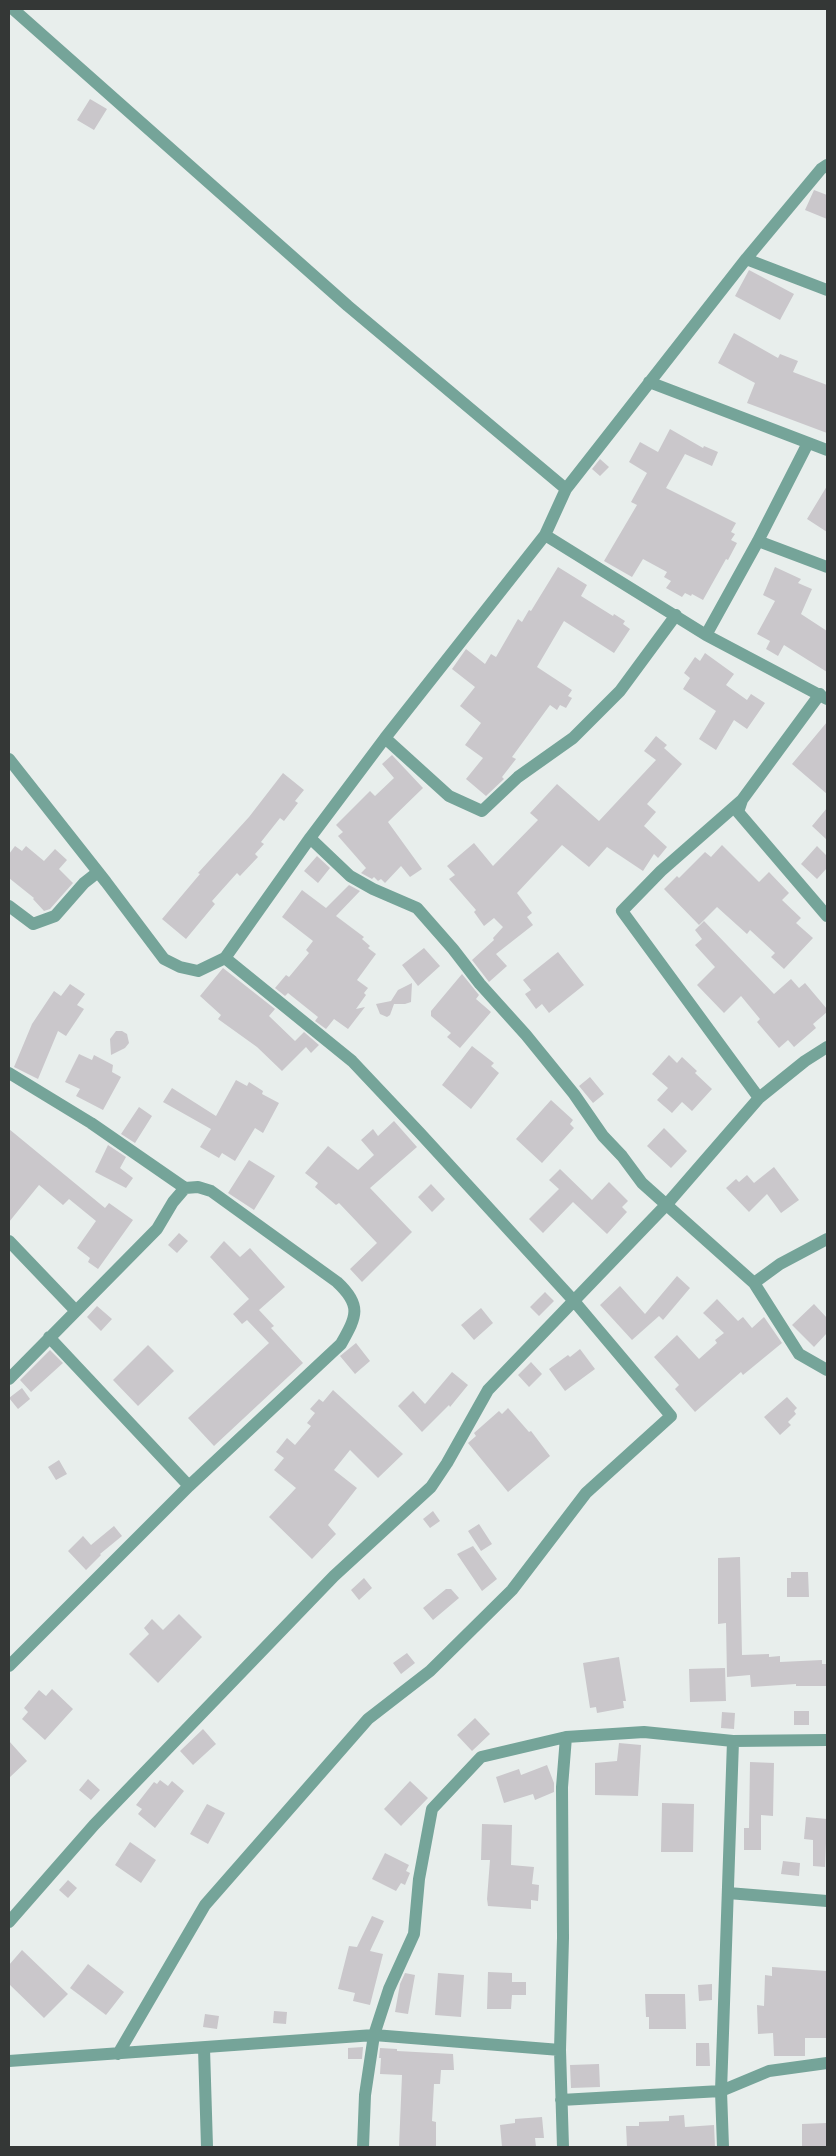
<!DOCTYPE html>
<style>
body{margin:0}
#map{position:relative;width:836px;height:2156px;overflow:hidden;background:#e8eeec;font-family:Literata,serif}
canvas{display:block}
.frame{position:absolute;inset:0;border:10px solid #343736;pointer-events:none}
</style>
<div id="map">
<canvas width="836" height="2156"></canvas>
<div class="frame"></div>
</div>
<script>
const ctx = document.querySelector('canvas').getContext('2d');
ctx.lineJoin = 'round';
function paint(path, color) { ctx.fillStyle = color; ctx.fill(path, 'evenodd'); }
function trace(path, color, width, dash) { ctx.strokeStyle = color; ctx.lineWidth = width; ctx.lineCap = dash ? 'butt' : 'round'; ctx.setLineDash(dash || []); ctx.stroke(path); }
paint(new Path2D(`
 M90 99 107 109 94 130 77 120Z
 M814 190 827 195V219L805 210Z
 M749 270 794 294 780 320 735 296Z
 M734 333 778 358 780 354 798 361 793 372 827 385V433L747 403 755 383 718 363Z
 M670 429 703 448 704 446 718 452 712 466 685 454 666 488 736 523 731 532 735 534 731 540 737 543 728 560 726 559 703 600 692 594 691 596 685 593 682 597 666 588 671 581 664 577 667 572 643 559 632 577 604 561 637 505 631 502 647 473 629 462 640 442 658 452Z
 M600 459 609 467 600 476 592 469Z
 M827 486V532L807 519Z
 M558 567 587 585 581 596 613 616 614 614 625 621 623 624 630 629 614 653 564 621 537 667 572 690 568 696 572 698 566 708 560 705 557 710 550 705 512 757 516 759 502 777 504 779 486 796 466 779 483 758 465 745 481 723 460 706 475 687 452 669 466 649 485 664 491 654 496 657 518 619 522 622 529 610 531 611Z
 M775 567 801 579 798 583 812 589 801 614 827 631V672L784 645 778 656 766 649 770 641 757 634 775 601 763 595Z
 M705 653 734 674 726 685 747 700 751 694 765 703 747 729 734 720 716 750 699 739 716 711 683 689 690 678 684 673 695 657 700 661Z
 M827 722V794L792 764Z
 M656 736 667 745 664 748 682 764 647 804 656 812 644 826 667 847 658 858 654 854 643 871 607 847 589 867 562 845 517 893 532 913 527 917 533 925 496 954 507 966 489 982 472 960 494 940 493 938 503 927 494 918 484 926 474 912 476 910 449 879 455 875 447 866 474 843 493 866 538 820 530 813 557 784 599 821 656 760 644 751Z
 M392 755 423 788 388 822 422 869 410 877 401 866 385 883 381 879 378 881 374 877 372 879 361 873 366 868 338 836 343 832 336 825 370 791 375 796 394 778 382 764Z
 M283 773 304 790 295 801 298 803 284 821 280 818 261 842 264 844 255 854 258 857 240 876 237 873 212 901 215 904 186 939 162 919 200 874 198 873 249 817Z
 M827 808V840L812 826Z
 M722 845 759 882 769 872 789 893 782 900 801 918 796 923 813 938 784 969 771 957 775 953 750 930 747 934 717 907 699 925 664 889 677 876 679 878 705 852 711 857Z
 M15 846 22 851 26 846 44 861 55 849 67 860 59 869 73 883 50 909 44 911 33 899 34 898 9 878V854Z
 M817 846 827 856V868L817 879 801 864Z
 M317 856 330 868 318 883 304 871Z
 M349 885 360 891 336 916 364 937 362 939 370 946 368 948 376 954 357 980 368 988 364 993 366 995 356 1009 365 1007 348 1029 334 1019 326 1029 315 1021 318 1017 288 993 285 996 275 988 286 975 289 977 309 953 306 950 313 941 282 917 302 890 326 908Z
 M704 921 774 994 791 979 799 988 805 983 827 1009V1012L813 1024 816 1028 794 1047 788 1040 779 1048 757 1022 760 1019 741 996 724 1013 697 985 715 967 695 945 702 939 695 930Z
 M424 948 440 966 418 986 402 965Z
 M558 952 584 985 549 1013 542 1004 536 1009 525 994 531 990 523 980Z
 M223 968 275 1009 269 1016 295 1041 304 1032 319 1045 311 1053 306 1047 282 1071 257 1047 218 1019 221 1015 200 996Z
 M462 974 479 995 476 999 491 1012 460 1048 447 1037 451 1033 431 1016V1011Z
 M412 983 411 1002 405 1004H394L390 1015 387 1017 380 1014 376 1004 391 1001 398 990Z
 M70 984 85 994 77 1005 84 1009 66 1036 58 1031 38 1079 14 1067 32 1024 54 991 61 996Z
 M116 1031H122L127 1034 129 1043 125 1048 111 1055 110 1039Z
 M472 1046 494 1063 491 1066 499 1073 471 1109 442 1085Z
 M79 1054 92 1060 94 1055 113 1065 112 1072 121 1077 103 1110 76 1096 80 1089 65 1082Z
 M669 1055 677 1063 682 1057 697 1071 695 1073 712 1089 692 1111 682 1102 672 1113 657 1100 668 1088 652 1074Z
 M590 1077 604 1094 593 1103 579 1086Z
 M236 1080 247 1086 249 1082 263 1091 262 1094 279 1103 263 1133 255 1128 235 1161 222 1153 219 1158 200 1147 211 1129 163 1102 172 1088 216 1116Z
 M551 1100 573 1120 570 1124 574 1128 542 1163 516 1139Z
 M139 1107 152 1116 135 1143 121 1134Z
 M394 1121 417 1147 370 1188 412 1232 362 1282 350 1269 377 1243 339 1203 336 1205 315 1187 318 1183 305 1173 328 1146 358 1170 374 1155 361 1140 373 1129 378 1136Z
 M664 1128 687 1151 671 1168 647 1146Z
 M9 1129 105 1208 109 1203 133 1220 98 1269 88 1262 90 1258 77 1248 96 1221 69 1199 63 1205 39 1185 9 1222Z
 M108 1145 126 1157 120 1168 133 1178 126 1188 95 1172Z
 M249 1160 275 1176 254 1210 228 1193Z
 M774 1167 799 1200 781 1213 767 1194 749 1212 726 1188 736 1179 739 1182 747 1175 754 1183Z
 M560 1169 592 1200 609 1182 628 1201 622 1207 627 1212 607 1234 573 1202 543 1233 529 1219 559 1189 549 1180Z
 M431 1184 445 1199 432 1212 418 1197Z
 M179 1233 188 1241 177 1253 168 1245Z
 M224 1241 240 1257 250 1248 285 1287 259 1310 274 1326 271 1328 303 1363 214 1446 188 1418 269 1343 247 1320 242 1324 233 1314 249 1299 210 1257Z
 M677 1276 690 1288 663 1320 659 1316 632 1340 600 1305 620 1286 645 1314Z
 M545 1292 554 1301 539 1316 530 1307Z
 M717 1299 738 1321 743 1317 752 1328 764 1317 782 1343 743 1375 741 1372 695 1412 675 1389 679 1385 654 1357 677 1335 699 1359 717 1343 715 1340 724 1333 703 1313Z
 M814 1304 827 1318V1333L814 1347 792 1325Z
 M97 1306 112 1319 101 1331 87 1317Z
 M481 1308 493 1323 474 1340 461 1325Z
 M356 1343 370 1361 355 1374 340 1356Z
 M148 1345 174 1371 138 1406 113 1380Z
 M580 1349 595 1369 565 1391 549 1369 568 1355 570 1357Z
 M50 1350 63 1363 31 1392 20 1380Z
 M531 1362 542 1374 529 1387 518 1375Z
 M452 1372 468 1385 450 1407 449 1405 422 1432 398 1406 413 1391 425 1404Z
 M22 1388 30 1399 18 1409 9 1398Z
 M333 1390 403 1454 378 1478 350 1450 334 1470 357 1488 328 1525 336 1534 312 1559 269 1517 296 1488 274 1470 284 1458 276 1452 287 1438 295 1445 311 1426 307 1423 315 1413 310 1409 319 1399 323 1402Z
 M787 1397 797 1408 794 1411 796 1414 788 1422 791 1425 780 1435 764 1417Z
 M508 1408 529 1432 531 1431 550 1456 508 1492 468 1443 476 1436 474 1433 499 1411 502 1414Z
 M59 1460 67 1474 56 1480 48 1467Z
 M433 1511 440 1521 430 1528 423 1519Z
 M479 1524 492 1544 481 1551 468 1531Z
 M114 1526 122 1536 100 1554 101 1555 86 1570 68 1551 83 1536 91 1545Z
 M473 1546 497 1579 482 1591 457 1554Z
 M740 1557 742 1655 769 1654V1657L780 1656V1662L822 1660V1664H826L827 1668V1686H796V1684L751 1687 750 1675 727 1677 726 1623 718 1624V1558Z
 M791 1572H808L809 1597H787V1578H791Z
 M364 1578 372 1588 359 1600 351 1590Z
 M446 1589H451L459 1598 433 1620 423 1608Z
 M179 1614 202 1637 158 1683 129 1654 149 1634 144 1628 152 1619 163 1630Z
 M407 1653 415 1663 401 1674 393 1663Z
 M619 1657 626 1701H623L624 1708 597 1713 596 1707 590 1708 583 1663Z
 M725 1668 726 1701 690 1702 689 1669Z
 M52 1689 73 1709 45 1740 22 1719 28 1712 24 1708 39 1690 46 1696Z
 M794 1711H809V1725H794Z
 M722 1712 735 1713 734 1729 721 1728Z
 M475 1718 490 1734 472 1751 457 1735Z
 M203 1729 216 1744 193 1765 180 1751Z
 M9 1741 27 1761 9 1778Z
 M619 1743 641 1745 638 1796 595 1795V1763L617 1761Z
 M750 1762 774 1763 773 1816 761 1815V1850H744V1828H749Z
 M547 1765 554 1783V1792L535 1800 533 1794 504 1803 496 1777 519 1769 521 1775Z
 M88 1779 100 1790 91 1800 79 1790Z
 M160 1780 168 1786 172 1781 184 1791 155 1828 138 1814 142 1809 136 1805 154 1782 157 1784Z
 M410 1781 428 1798 401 1826 384 1809Z
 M662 1803 694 1804 693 1852H661Z
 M207 1804 225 1813 208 1844 190 1834Z
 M806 1817 827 1819 825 1867 813 1866V1840L804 1839Z
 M482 1824 512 1825 511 1865 534 1867 532 1884 539 1885 538 1901 531 1900V1909L488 1906 487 1899 490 1860H481Z
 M130 1842 156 1860 141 1883 115 1865Z
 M385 1853 409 1865 406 1871 410 1873 405 1885 401 1883 396 1891 372 1879Z
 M783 1861 800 1863 799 1876 781 1874Z
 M68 1880 77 1888 68 1898 59 1890Z
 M372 1916 384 1921 370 1951 383 1954 370 2005 353 2001 355 1993 338 1989 349 1946 357 1947Z
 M22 1950 68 1994 44 2018 9 1984V1965Z
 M88 1964 124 1992 106 2015 70 1988Z
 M772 1967 827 1971V2038H805V2056H774L773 2033 758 2034 757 2005 764 2006 765 1975 772 1976Z
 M488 1972 512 1973V1982H526V1995H512L511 2009H487Z
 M405 1973 415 1975 408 2014 395 2012 400 1984Z
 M438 1973 464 1975 461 2017 435 2015Z
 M712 1984V2000L699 2001 698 1985Z
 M645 1994H685L686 2029H649V2017H646Z
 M274 2011 287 2012 286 2024 273 2023Z
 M205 2014 219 2016 217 2029 203 2027Z
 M696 2043H709L710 2066H696Z
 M363 2047 362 2059H348V2048Z
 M380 2048 397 2049V2051L453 2054 454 2070H441L440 2084H434L432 2121 436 2122V2147H399L402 2075 380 2074 381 2058H379Z
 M599 2064 600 2087 571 2088 570 2065Z
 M684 2115 685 2127 714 2125 715 2147H627L626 2126H639V2122L669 2121V2116Z
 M542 2117 544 2138H535L536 2147H502L500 2125 515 2123V2119Z
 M827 2123V2147H802V2124Z`), '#cac7cb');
trace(new Path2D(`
 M13 9 348 306 566 489
 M746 259 827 290
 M649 382 827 450
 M545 535 706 635 827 699
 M758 541 827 567
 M706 635 758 541 808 443
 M820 694 742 800 738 812 827 916
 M385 738 449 796 482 811 518 777 573 738 620 691 676 615
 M9 759 106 882 164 959 180 967 198 971 225 958 310 838 385 738 545 535 566 489 746 259 821 169 827 165
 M742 800 661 871 622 911 759 1098
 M310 838 350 876 373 889 417 908 453 949 480 984 526 1035 574 1094 603 1136 622 1156 642 1183 754 1283 799 1354 827 1370
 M9 906 33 924 55 916 84 883 98 872
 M9 1073 91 1123 185 1188
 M9 1241 75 1310
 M754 1283 780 1264 827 1239
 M49 1337 189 1486
 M9 1379 157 1229 173 1202 185 1188 198 1187 211 1191 337 1282C363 1306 356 1317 341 1344L189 1486 9 1666
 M728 1893 827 1901
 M9 1922 94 1825 334 1576 431 1487 447 1463 488 1390 667 1204 759 1098 805 1061 827 1047
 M204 2048 207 2147
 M118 2054 205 1905 368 1719 430 1671 512 1590 586 1493 671 1416 574 1301 419 1132 352 1061 225 958
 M9 2061 374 2035 560 2050
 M561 2100 721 2091 769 2071 827 2063
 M363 2147 365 2095 374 2035 389 1989 414 1934 419 1879 432 1809 481 1757 566 1737 644 1732 733 1741 827 1740
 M563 2147 560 2050 563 1938 562 1787 566 1737
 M723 2147 721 2091 733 1741`), '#75a499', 12);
</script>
